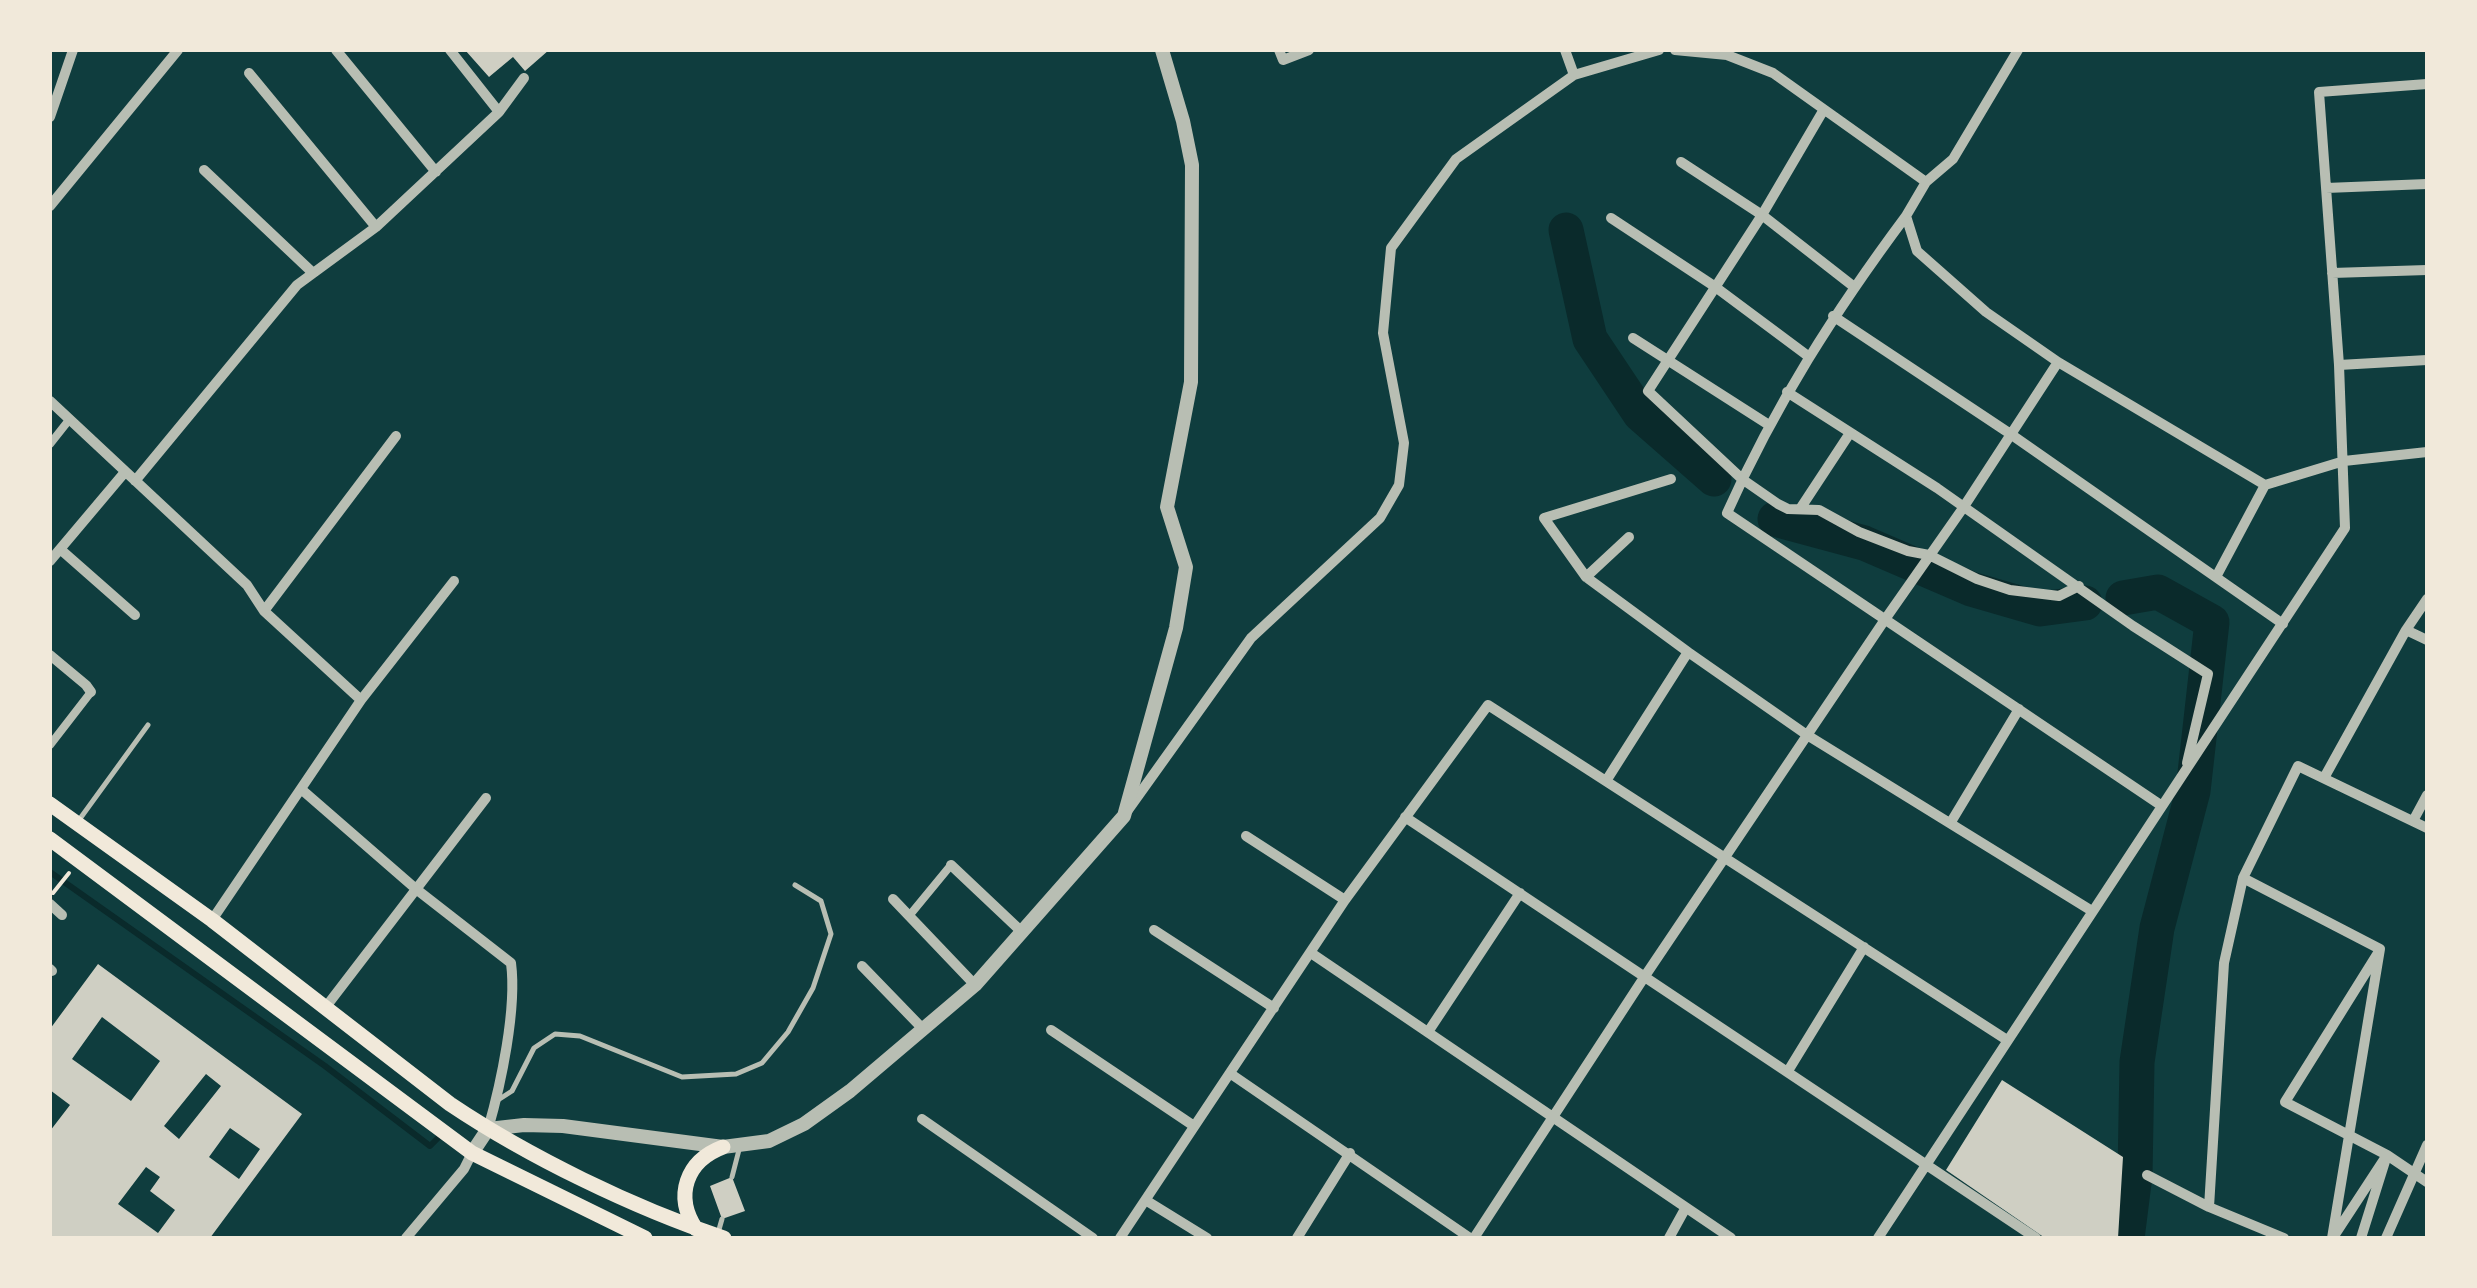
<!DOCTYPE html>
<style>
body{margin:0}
#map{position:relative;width:2477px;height:1288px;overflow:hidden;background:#0f3d3e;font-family:Cabin,sans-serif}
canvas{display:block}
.frame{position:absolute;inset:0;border:52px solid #f1e9da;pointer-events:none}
</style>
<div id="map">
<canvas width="2477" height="1288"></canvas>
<div class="frame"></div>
</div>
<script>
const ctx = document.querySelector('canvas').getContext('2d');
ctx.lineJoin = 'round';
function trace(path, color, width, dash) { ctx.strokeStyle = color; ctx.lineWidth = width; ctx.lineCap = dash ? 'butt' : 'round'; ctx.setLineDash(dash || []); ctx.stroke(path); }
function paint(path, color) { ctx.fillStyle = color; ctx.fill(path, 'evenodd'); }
trace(new Path2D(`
 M50 872 325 1066 430 1146 438 1138`), '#0a2a2b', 6);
trace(new Path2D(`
 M1566 230 1590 339 1640 414 1714 479
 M1775 519 1864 543 1971 589 2040 609 2085 603
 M2123 598 2158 592 2212 622 2193 791 2157 928 2137 1062 2135 1175 2127 1238`), '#0a2a2b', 35);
paint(new Path2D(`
 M465 50H549L525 71 513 57 489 77Z
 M98 964 302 1114 210 1238H50V1131L70 1105 50 1090V1029ZM102 1017 160 1061 131 1101 72 1059ZM206 1074 221 1086 179 1139 164 1126ZM230 1128 260 1149 239 1179 209 1157ZM146 1167 160 1177 150 1191 175 1210 158 1233 118 1204Z
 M2002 1080 2123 1157 2118 1238H2045L1946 1170Z
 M732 1177 745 1211 722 1219 710 1186Z`), '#cfcfc3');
trace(new Path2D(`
 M53 893 69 873`), '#f1e9da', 4);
trace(new Path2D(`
 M79 820 148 725
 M498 1100 512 1091 534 1048 555 1034 580 1036 682 1077 736 1074 762 1063 788 1032 813 988 831 934 821 901 795 885
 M732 1177 740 1146
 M718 1233 722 1219`), '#b8beb3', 5);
trace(new Path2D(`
 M50 444 69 420
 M50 745 91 692
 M909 916 951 865`), '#b8beb3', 8);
trace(new Path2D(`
 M336 50 436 172
 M450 50 499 112
 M1279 50 1283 60 1309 50
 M1565 50 1574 75
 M1675 50 1727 55 1773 73 1926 182
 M2018 50 1953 159 1926 182 1906 216 1917 251 1986 312 2058 362 2265 485
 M249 73 376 227
 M1823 111 1762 215 1648 391 1742 479 1778 504 1788 509 1819 510 1859 532 1908 551 1929 555 1977 579 2010 590 2059 596 2079 586
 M50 117 73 50
 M1681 162 1762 215 1853 286
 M204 170 313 273
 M2326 188 2427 184
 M50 206 178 50
 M1906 216C1836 310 1775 405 1727 513L2162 806
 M1611 218 1714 286 1808 356
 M2332 273 2427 270
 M1833 316 2009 433 2283 624
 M1633 338 1769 425
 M2339 365 2427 360
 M1787 392 1937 488 2133 626 2208 674 2187 763
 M50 401 247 585 264 611 361 700
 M1671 479 1544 518 1586 577 1688 652 1807 735 2092 911
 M135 481 297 285 376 227 499 112 524 78
 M1800 509 1850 433
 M60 549 135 615
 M50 561 125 472
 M1586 577 1629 537
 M2216 577 2265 485 2344 461 2427 452
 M264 611 396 436
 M2406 630 2427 640
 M50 655 86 685 91 692
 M2324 778 2406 630 2427 599
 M1606 781 1688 652
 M301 789 416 889 511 963C517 1009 501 1084 488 1129
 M1128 810 1251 638 1380 518 1399 485 1404 443 1383 333 1391 248 1456 159 1574 75 1659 50
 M1405 817 2036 1238
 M2413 821 2427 795
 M1951 822 2019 709
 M1246 836 1345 900
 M951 865 1023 933
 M2243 878 2380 949 2332 1238
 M893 899 975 985
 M50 904 62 915
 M212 920 361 700 454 581
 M1154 930 1274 1008
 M1311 953 1731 1238
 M2378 953 2285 1102 2387 1155 2427 1182
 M862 966 922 1028
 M50 969 52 971
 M325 1008 486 798
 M1051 1030 1194 1126
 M1428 1032 1520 893
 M1788 1071 1864 947
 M1231 1074 1470 1238
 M922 1119 1093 1238
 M2147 1175 2209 1207 2284 1238
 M1147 1201 1207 1238
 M2209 1207 2224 963 2243 878 2298 766 2427 828
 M2334 1236 2387 1155 2361 1238
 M406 1238 464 1169 472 1153
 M1120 1238 1345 900 1488 705 2007 1040
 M1297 1238 1350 1153
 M1474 1238 1645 976 1886 618 1963 508 2058 362
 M1669 1238 1685 1209
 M1878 1238 2345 528 2339 365 2319 92 2427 84
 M2386 1238 2427 1145`), '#b8beb3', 10);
trace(new Path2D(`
 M472 1153 488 1129 524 1125 563 1126 723 1147 769 1141 804 1124 850 1091 975 985 1124 816 1176 628 1186 567 1167 507 1191 382 1192 165 1183 121 1162 50`), '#b8beb3', 14);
trace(new Path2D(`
 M50 804 212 920 450 1104C529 1157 634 1208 724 1238
 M50 839 472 1153 645 1238
 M696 1229C674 1196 686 1161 723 1147`), '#f1e9da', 15);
</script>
